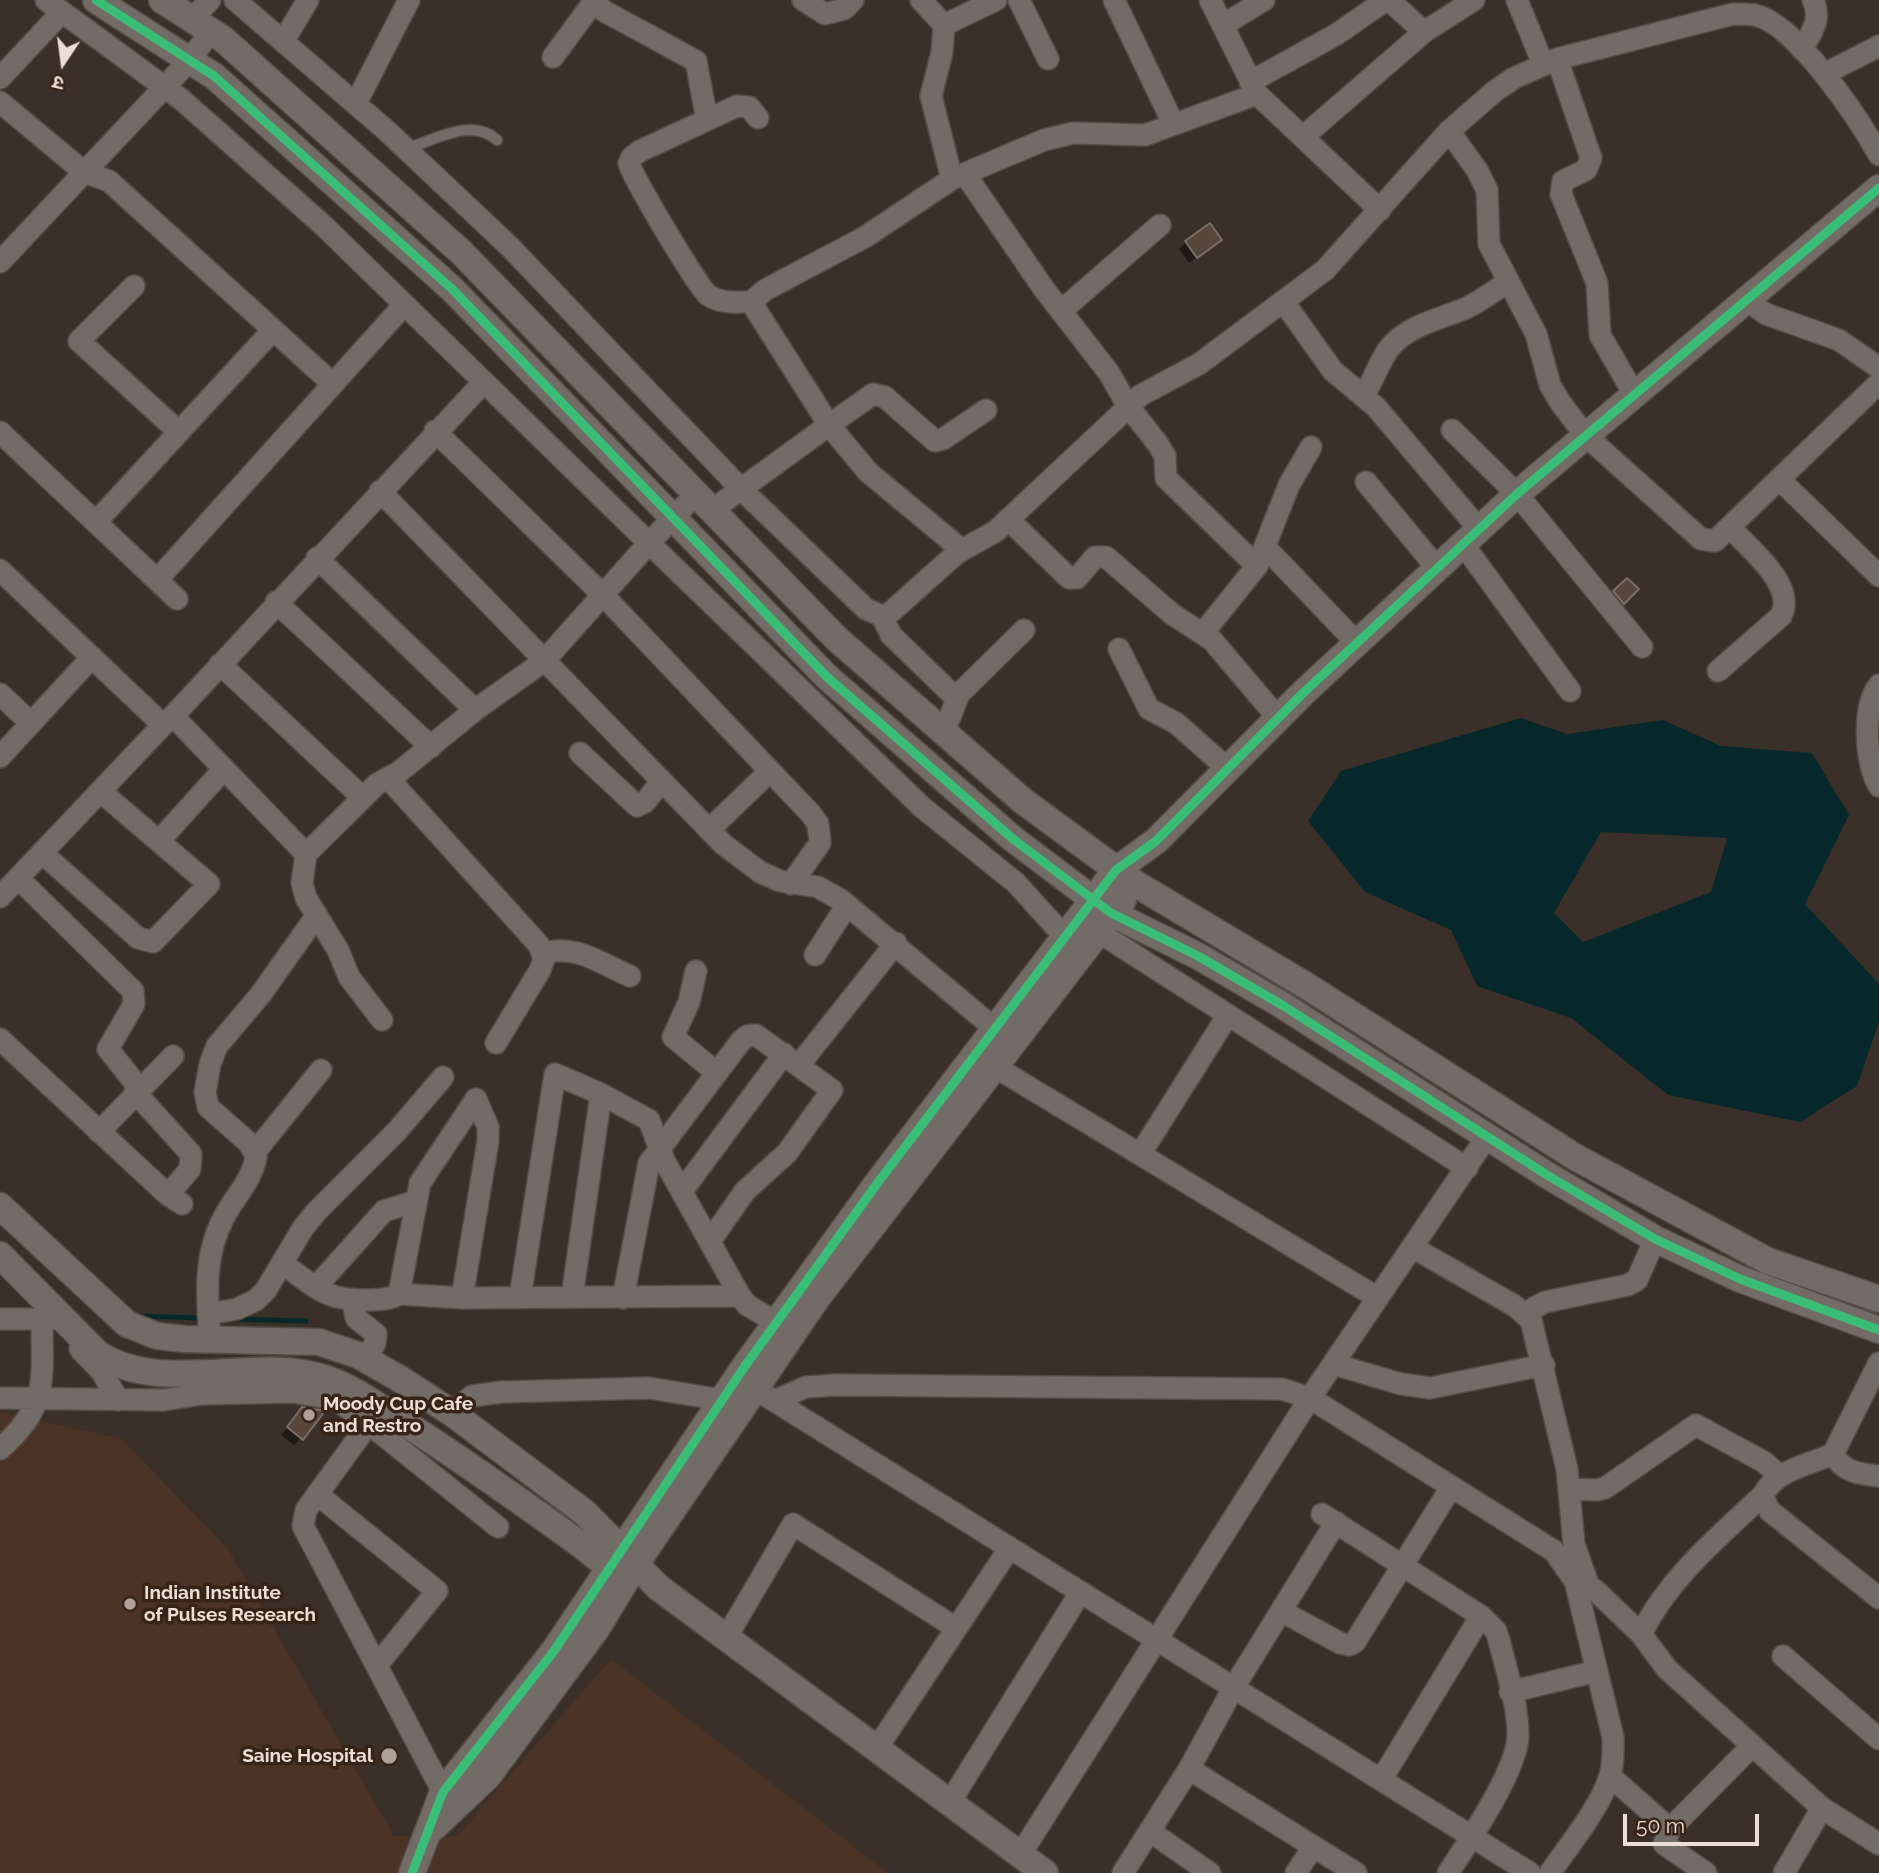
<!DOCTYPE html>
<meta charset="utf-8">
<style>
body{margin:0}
#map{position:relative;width:1879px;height:1873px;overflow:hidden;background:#3b3029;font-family:Raleway,"Noto Sans Devanagari",sans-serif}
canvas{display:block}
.north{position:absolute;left:28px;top:28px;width:70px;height:70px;-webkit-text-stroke:5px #372419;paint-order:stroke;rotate:193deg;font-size:19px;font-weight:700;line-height:28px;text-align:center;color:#ebded6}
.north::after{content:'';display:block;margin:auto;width:24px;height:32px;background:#ebded6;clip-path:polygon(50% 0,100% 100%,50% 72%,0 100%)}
.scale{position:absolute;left:1623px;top:1814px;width:136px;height:32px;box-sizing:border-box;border:4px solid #ebded6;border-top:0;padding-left:9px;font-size:21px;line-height:24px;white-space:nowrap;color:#ebded6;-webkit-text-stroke:5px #372419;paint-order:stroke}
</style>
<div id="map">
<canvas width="1879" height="1873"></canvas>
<div class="north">उ</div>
<div class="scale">50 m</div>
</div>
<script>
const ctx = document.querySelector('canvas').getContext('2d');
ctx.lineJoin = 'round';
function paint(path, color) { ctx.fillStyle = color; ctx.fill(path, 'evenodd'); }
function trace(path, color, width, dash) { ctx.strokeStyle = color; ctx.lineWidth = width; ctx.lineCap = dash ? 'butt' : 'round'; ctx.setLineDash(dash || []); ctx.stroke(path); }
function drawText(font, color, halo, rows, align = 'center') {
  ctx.font = font + ' Raleway,sans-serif'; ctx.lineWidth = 7; ctx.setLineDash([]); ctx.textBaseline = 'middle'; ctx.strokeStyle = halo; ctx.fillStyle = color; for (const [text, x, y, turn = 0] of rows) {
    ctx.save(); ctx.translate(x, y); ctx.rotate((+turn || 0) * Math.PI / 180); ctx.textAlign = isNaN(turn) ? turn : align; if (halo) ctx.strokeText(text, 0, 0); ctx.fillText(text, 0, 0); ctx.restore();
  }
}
paint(new Path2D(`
 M0 1412 122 1439 228 1549 394 1836H457L611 1659 888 1873H0Z`), '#4b3325');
paint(new Path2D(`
 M1521 718 1567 734 1663 720 1721 746 1812 753 1849 815 1805 904 1879 984V1022L1857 1086 1800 1122 1668 1095 1571 1018 1477 986 1451 930 1365 892 1308 821 1341 771ZM1601 832 1727 838V839L1711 892 1583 942 1554 913Z`), '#07282a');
paint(new Path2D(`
 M1220 240 1189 263 1179 249 1186 242Z
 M1627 580 1636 589 1616 609 1608 599Z
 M296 1416 301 1438 294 1445 281 1435Z`), '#0007');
trace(new Path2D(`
 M139 1316 202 1318
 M233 1319 306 1321`), '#07282a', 5);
const building = new Path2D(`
 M1210 223 1222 240 1197 258 1185 241Z
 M1627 578 1639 589 1624 604 1613 591Z
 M302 1407 325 1411 303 1440 287 1427Z`);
paint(building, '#58473c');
trace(building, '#7a706a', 2);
const service = new Path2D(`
 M406 149C434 140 472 117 497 140`);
const minor = new Path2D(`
 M46 0 182 100 324 226 649 543 695 495
 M235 0 387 131 510 247 741 489 829 425 751 302 765 290 865 237 952 179 1044 140 1073 133 1145 135 1257 94
 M594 0 604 11 696 61 707 120
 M803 0 825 14 844 9 853 0
 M921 0 944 25 942 52 931 96 952 179
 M1019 0 1048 59
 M1114 0 1173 123
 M1210 0 1257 94 1380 210
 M1389 0 1424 32
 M1517 0 1543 64
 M192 19 210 0
 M944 25 996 0
 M1223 25 1264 0
 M284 40 308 0
 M1802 49C1812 32 1822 19 1813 0
 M553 57 595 0
 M1557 59 1591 158 1586 170 1563 181 1561 194 1597 283 1600 335 1634 394
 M1824 74 1879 46
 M0 78 62 12
 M1250 82 1337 34 1386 0
 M0 102 84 172 109 181 333 384
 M356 103 409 0
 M1449 131 1477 170 1487 190 1489 244 1536 334 1550 385 1560 402 1585 435 1701 539 1715 541 1879 383
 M1304 136 1424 32 1474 0
 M965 174 1044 289 1109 373 1128 406 1158 444 1165 456 1166 478 1257 566
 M0 262 189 61 211 31
 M134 286 79 341 178 431
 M1746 300 1766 314 1839 340 1879 368
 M1283 301 1333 371 1376 407 1479 529
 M751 302C736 302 721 304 708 295 698 287 631 175 629 163L632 157 640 151 737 106 749 107 758 118
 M1061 311 1160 225
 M1363 396C1375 380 1379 358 1393 344 1412 324 1441 319 1466 308 1481 301 1494 291 1508 282
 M1452 430 1517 494 1642 647
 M435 431 602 594 811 814 818 824 820 843 791 884
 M0 432 157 580
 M1779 479 1879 576
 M1366 482 1437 568
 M380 491 723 844 760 872 780 881 818 887 841 900 994 1028
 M711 511 741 489 866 609 882 616 891 612 957 553 996 531 1141 395 1199 364 1325 270 1449 131 1495 91 1514 78 1557 59 1733 14C1740 14 1748 14 1755 15 1796 24 1859 119 1879 155
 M1008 519 1069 578H1077L1095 557H1106L1172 614 1212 640 1278 718
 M96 522 273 330
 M1463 544 1570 691
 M1266 548 1357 643
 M962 550 868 472 829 425 873 394 885 397 935 441 943 439 986 410
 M317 558 475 710
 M0 570 163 725 0 897
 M177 599 157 580 404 305
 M276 602 431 747
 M882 616 891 635 956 698
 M1203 633 1257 566 1289 485 1311 447
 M1119 649 1149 709 1176 723 1228 769
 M220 664 362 797
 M1718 671 1781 616C1797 585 1749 549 1730 527
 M1879 685C1862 706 1865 764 1879 786
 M0 694 31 723
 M173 716 483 383
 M163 725 173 716 306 854 377 784 399 772 475 710 544 661 649 543 923 808 1016 883 1064 936
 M944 732 959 694 1024 630
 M580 753 637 806 645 802 662 781
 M0 757 92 657
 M388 778 539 945 544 959 540 970 496 1043
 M709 830 770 771
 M159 841 224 769
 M42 853 138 938 153 942 209 884 100 791
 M306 854 302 883 306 898 338 950 349 977 382 1020
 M18 878 133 991 134 1004 108 1049 139 1088
 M1097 931 1467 1168
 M543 953C576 944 600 963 630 976
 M815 955 847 905
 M696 971 689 1002 673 1037 717 1073
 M0 1039 168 1195 182 1204
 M982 1059 1378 1298
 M799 1065 896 943
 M135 1092 191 1154 190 1169 168 1195
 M99 1132 173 1056
 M255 1152 321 1070
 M1141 1153 1228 1015
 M682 1191 784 1054
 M1412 1247 1515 1306 1531 1320 1567 1469 1574 1544 1588 1584
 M283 1264C320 1290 325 1301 372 1300 382 1299 390 1300 399 1294L420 1183 476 1099
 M316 1287 384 1211 416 1201
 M399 1294 462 1298 740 1296
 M520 1297 555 1074 601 1094 649 1120 664 1160 740 1296 747 1305 776 1322
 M572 1297 601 1094
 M462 1298 488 1141V1127L476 1099
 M623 1298 649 1163 741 1041 747 1036 756 1035 832 1090 787 1153 745 1191 710 1241
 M353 1300 356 1318 376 1334 375 1343 366 1359
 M1525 1313 1545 1302 1628 1285 1637 1280 1655 1239
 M208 1314 237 1309 256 1300 266 1290 303 1228 317 1211 397 1131 443 1077
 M0 1319H54
 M210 1339C207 1297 203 1256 224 1217 234 1198 253 1179 256 1156L249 1143 208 1107 205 1092 210 1064 217 1046 261 994 317 915
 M80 1349 102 1372 118 1400
 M1333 1364 1401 1384 1430 1388 1544 1365
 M765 1395 1530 1873
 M0 1398 164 1400 202 1394 293 1392 328 1398 341 1403 368 1423 498 1527
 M774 1401 806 1387 836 1385 1282 1389 1310 1398 1554 1551 1575 1581 1613 1737C1613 1750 1614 1763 1610 1775 1601 1807 1569 1845 1550 1873
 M377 1412 306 1510 303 1526 443 1792
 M452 1413 472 1396 502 1392 649 1388 722 1400
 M0 1449C49 1406 42 1381 42 1320
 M1833 1454 1879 1363
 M1879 1476C1859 1474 1843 1472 1833 1454 1806 1466 1777 1469 1762 1496L1770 1511 1879 1598
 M1569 1489 1597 1490 1605 1488 1696 1425 1764 1462 1779 1475
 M317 1494 437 1591 378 1664
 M1762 1496C1718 1537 1668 1579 1641 1634L1667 1669 1822 1808 1784 1873
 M1322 1514 1481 1616 1381 1780
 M1575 1581 1595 1590 1641 1634
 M1281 1611 1340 1643 1349 1645 1355 1642 1450 1489
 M726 1638 793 1524 956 1628
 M1783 1656 1879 1739
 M1510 1692 1597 1671
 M877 1748 1009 1549
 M1189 1769 1356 1873
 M1610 1776 1670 1829
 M950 1802 1080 1593
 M1822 1808 1879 1844
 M1151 1832 1210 1873
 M1020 1855 1310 1398 1488 1135
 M1123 1873 1189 1769 1234 1687 1336 1522
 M1296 1873 1313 1847
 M1448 1873C1468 1843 1518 1769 1518 1735 1518 1704 1506 1670 1499 1640L1496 1631 1481 1616
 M1706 1873 1664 1844 1670 1829 1752 1746`);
const tertiary = new Path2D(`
 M96 0 214 76 452 289 827 677 1013 839 1111 913 1198 956 1282 1005 1547 1175 1655 1239 1740 1279 1879 1330
 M162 0 223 39 461 252 837 639 1023 801 1136 884 1310 988 1575 1157 1768 1261 1879 1299
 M0 1206 127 1324 157 1336 185 1339 319 1342 358 1355 400 1379 452 1413 584 1512 659 1588 1045 1873
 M0 1255 98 1354C160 1394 249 1358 317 1376 346 1383 373 1403 397 1418 457 1456 516 1498 573 1539 590 1551 606 1566 624 1577
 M433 1828 488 1776 597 1628 637 1562 817 1298 1123 900
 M412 1873 443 1792 554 1651 745 1366 879 1181 1116 870 1156 841 1302 694 1517 494 1879 188`);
trace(service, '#564c46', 13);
trace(minor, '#564c46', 24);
trace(tertiary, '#564c46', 29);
trace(service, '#736b66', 10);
trace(minor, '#736b66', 21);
trace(tertiary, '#736b66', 26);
trace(new Path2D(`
 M96 0 214 76 452 289 827 677 1013 839 1111 913 1198 956 1282 1005 1547 1175 1655 1239 1740 1279 1879 1330
 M412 1873 443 1792 554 1651 745 1366 879 1181 1116 870 1156 841 1302 694 1517 494 1879 188`), '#3abd76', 9);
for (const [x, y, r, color] of [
 [309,1415,7,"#ada199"],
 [130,1604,7,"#ada199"],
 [389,1756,9,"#ada199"]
]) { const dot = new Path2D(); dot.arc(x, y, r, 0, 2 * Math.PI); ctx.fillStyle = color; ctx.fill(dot); trace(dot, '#372419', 2.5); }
drawText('bold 19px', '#ebded6', '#372419', [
 ["Moody Cup Cafe",323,1404],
 ["and Restro",323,1426],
 ["Indian Institute",144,1593],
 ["of Pulses Research",144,1615],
 ["Saine Hospital",373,1756,"right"]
], 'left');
</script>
